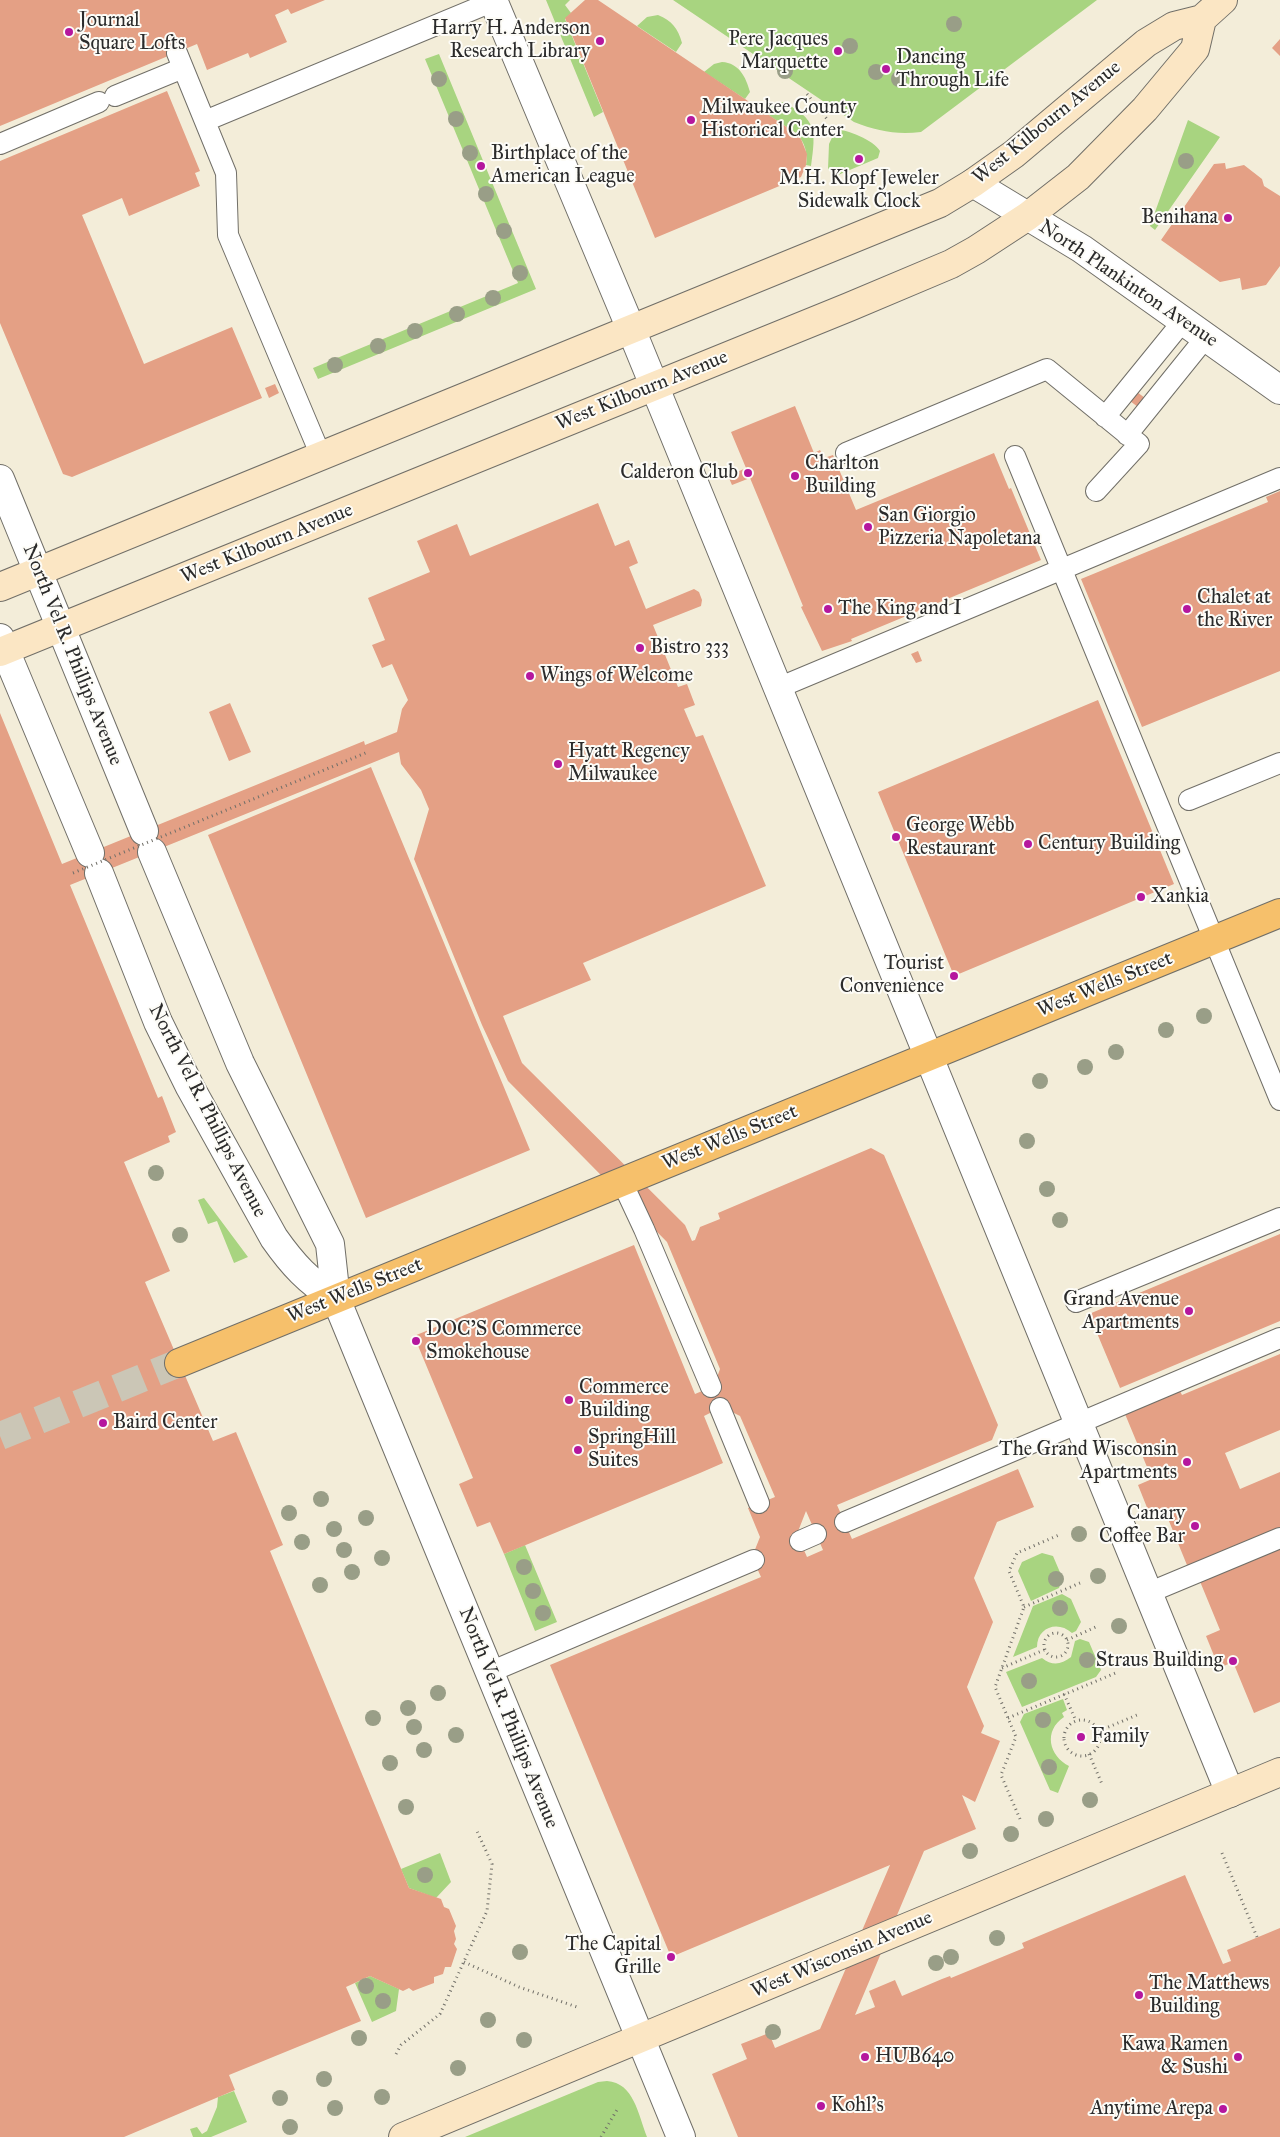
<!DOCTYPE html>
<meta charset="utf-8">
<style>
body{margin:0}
canvas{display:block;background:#f3edd9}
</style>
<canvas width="1280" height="2137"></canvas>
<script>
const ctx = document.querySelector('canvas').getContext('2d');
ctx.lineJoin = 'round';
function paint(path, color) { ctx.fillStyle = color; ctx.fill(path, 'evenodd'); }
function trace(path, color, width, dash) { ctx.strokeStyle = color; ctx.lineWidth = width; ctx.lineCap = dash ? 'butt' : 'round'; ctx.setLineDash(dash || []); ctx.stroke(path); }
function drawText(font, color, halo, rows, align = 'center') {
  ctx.font = font + ' "IM FELL Great Primer",serif'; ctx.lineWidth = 4; ctx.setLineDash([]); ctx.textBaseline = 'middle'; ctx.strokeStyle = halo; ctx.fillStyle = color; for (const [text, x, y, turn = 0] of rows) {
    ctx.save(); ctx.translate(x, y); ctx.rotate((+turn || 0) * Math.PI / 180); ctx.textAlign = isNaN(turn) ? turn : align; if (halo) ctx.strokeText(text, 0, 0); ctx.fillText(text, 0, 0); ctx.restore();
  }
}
paint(new Path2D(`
 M546 0H570L565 5 571 13 565 19 603 112 594 117Z
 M673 0H1097L921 132C896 135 877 131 854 122Z
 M658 15C672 21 678 28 682 43L676 52 637 26 647 17Z
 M439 54 536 289 318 379 313 368 518 283 425 59Z
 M722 62C739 63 746 77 750 92L745 99 704 72 714 64Z
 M783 102C817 119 816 131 811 166L806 165C808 154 805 143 797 134L761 110 775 103Z
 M1188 120 1220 137 1155 230 1150 226Z
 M836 129C847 130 874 140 880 151L878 158 838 175 828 169 829 144Z
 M204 1198 248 1257 234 1263 217 1221 208 1224 198 1200Z
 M525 1545 557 1622 535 1631 504 1554Z
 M1042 1553 1053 1556 1062 1577 1059 1588 1031 1601 1018 1571 1022 1562Z
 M1062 1594 1071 1599 1081 1622 1076 1631 1072 1633C1058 1620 1037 1627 1037 1647L1013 1657 1033 1606Z
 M1080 1639 1089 1642 1101 1670 1096 1677 1022 1707 1006 1672 1042 1658C1052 1666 1061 1665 1071 1657L1075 1641Z
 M1063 1699 1067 1710 1062 1713 1064 1717C1043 1731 1049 1756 1069 1766L1058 1793 1050 1790 1020 1722 1024 1714Z
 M440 1853 451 1882 436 1898 409 1888 401 1869Z
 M370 1976 399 1989 396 2011 372 2022 355 1983Z
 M607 2081C634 2083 638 2114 647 2137H465L598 2082Z
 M234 2091 247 2122 211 2137H193L190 2129 197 2127 202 2134 207 2131 217 2107 218 2097Z`), '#a8d480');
paint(new Path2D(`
 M1262 0H1280V19L1278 18Z`), '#f3edd9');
paint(new Path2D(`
 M0 0H325L291 14 288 9 275 15 287 42 250 58 248 53 207 70 197 44 0 126Z
 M585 0H598L797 134 801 139 807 154 806 165 801 177 655 238 565 18Z
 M1280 39V56L1272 48Z
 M167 91 200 171 195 173 200 186 129 216 122 198 82 215 144 364 232 327 262 398 72 477 63 474 0 323V161Z
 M1225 163 1226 169 1244 165 1262 179 1264 186 1280 196V266L1266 285 1242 290 1240 278 1220 282 1161 240 1214 164Z
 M275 384 279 393 269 398 265 388Z
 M1137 392 1145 398 1138 407 1130 401Z
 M795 406 814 453 820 450 824 458 833 455 856 510 994 453 1009 489 1011 488 1041 560 851 639 852 641 822 651 801 607 803 606 750 478 732 485 728 476 746 468 731 432Z
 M1280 491V671L1142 727 1081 579 1268 502 1266 497Z
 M598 503 615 546 629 540 638 563 629 567 646 609 694 589 699 592 702 600 701 606 653 625 678 687 687 684 695 705 684 709 696 737 703 735 766 886 583 963 591 980 503 1016 522 1063 685 1225 692 1241 695 1240 700 1227 720 1219 718 1213 871 1148 884 1155 998 1425 992 1440 837 1505 852 1539 1018 1469 1034 1507 997 1522 974 1578 993 1622 967 1687 984 1726 981 1733 1000 1741 975 1802 962 1795 976 1829 924 1851 855 2015 875 2007 869 1991 895 1980 902 1996 942 1979 950 1976 951 1978 1024 1948 1022 1943 1185 1875 1223 1964 1231 1961 1227 1950 1280 1928V2137H738L712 2074 747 2059 741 2044 769 2033 775 2048 820 2029 890 1865 671 1957 550 1665 761 1577 752 1557 760 1537 748 1508 775 1497 740 1416 722 1407 704 1416 723 1463 700 1473 504 1554 490 1522 477 1527 459 1484 473 1478 414 1336 634 1245 695 1394 714 1386 720 1369 667 1242 508 1081 482 1025 414 859 429 809 421 790 401 764 399 752 70 885 158 1098 162 1096 176 1132 168 1136 170 1142 124 1162 170 1271 145 1282 213 1441 236 1432 283 1545 270 1551 409 1888 441 1899 444 1907 449 1909 456 1926 454 1931 456 1939 454 1944 457 1949 451 1967H445L443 1974 434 1977V1983L418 1989 413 1991 409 1988 403 1991 370 1976 346 1987 361 2021 229 2075 235 2090 124 2137H0V713L62 864 364 741 365 745 397 732 402 709 408 700 392 664 382 668 372 645 385 640 368 598 430 572 417 541 457 524 470 556ZM806 1511 823 1550 807 1557 797 1534Z
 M918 651 922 661 916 663 911 654Z
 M1098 700 1174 884 954 976 878 792Z
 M230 703 251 752 229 761 209 712Z
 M371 767 530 1150 366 1218 208 835Z
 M1280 1234V1321L1120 1388 1089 1314Z
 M1280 1354V1430L1225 1453 1240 1489 1280 1472V1532L1189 1570 1164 1509 1150 1515 1138 1485 1152 1479 1125 1414 1180 1391 1182 1395Z
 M1280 1545V1702L1254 1713 1233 1662 1219 1668 1206 1636 1220 1630 1199 1579Z`), '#e4a085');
trace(new Path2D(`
 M0 1436 179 1363`), '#cbc6b6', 28, [28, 14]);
const service = new Path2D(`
 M177 53 226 173 228 235 321 456
 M115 96 183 68
 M205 121 494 1
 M0 144 99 102
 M1105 417 1183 321
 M1127 435 1206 337
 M846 453 1047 369 1139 444 1096 491
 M1015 456 1280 1100
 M778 688 1280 478
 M1189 800 1280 763
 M622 1182 644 1229 711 1387
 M1076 1302 1280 1218
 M720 1408 759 1503
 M845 1522 1280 1338
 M800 1541 816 1534
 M1148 1593 1280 1538
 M490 1672 754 1560`);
const tertiary = new Path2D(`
 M493 0 631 329 1230 1793
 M973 183 1082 249 1280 390
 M0 479 144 831
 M0 638 90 853
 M152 852 240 1063 330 1244 336 1299 681 2137
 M99 873 158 1022 190 1087 274 1238C293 1265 308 1281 336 1299`);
const secondary = new Path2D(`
 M0 587 940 203 973 183 1014 154 1146 43 1174 26 1202 19 1223 0
 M0 652 849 307 951 264 976 250 1028 216 1078 177 1145 109 1195 49 1202 19
 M403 2137 1280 1772`);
const primary = new Path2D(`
 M179 1363 1280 913`);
trace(service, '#716f68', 22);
trace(tertiary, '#716f68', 30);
trace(secondary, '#716f68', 30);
trace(primary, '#716f68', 30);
trace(new Path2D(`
 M807 94 827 119
 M1024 1607 1080 1583
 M1044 1645a12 12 0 1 1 24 0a12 12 0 1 1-24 0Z
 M1067 1640 1098 1626
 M1002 1668 1044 1650
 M1064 1694 1076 1721
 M1008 1718 1118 1672
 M1064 1738a18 18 0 1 1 36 0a18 18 0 1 1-36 0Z
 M1099 1731 1137 1715
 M1089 1754 1102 1784
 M1020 1819 1001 1775 1016 1737 995 1687 1024 1607 1009 1571 1017 1553 1059 1535
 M1222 1853 1257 1937
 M464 1962 519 1987 577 2007
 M396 2054 401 2045 440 2014 487 1911 492 1864 476 1829
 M601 2137 618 2108`), '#716f68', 3, [1, 4]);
trace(service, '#fff', 20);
trace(tertiary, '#fff', 28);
trace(secondary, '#fbe6c4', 28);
trace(primary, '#f6c06b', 28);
trace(new Path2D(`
 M73 873 368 752`), '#716f68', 3, [1, 4]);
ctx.fillStyle = '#999e87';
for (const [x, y] of [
 [954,24],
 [850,46],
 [785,71],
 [876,72],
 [439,79],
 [899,79],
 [456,119],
 [470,153],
 [1186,161],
 [486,194],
 [504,231],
 [520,273],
 [493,298],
 [457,314],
 [415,331],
 [378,346],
 [335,365],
 [1204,1016],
 [1166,1030],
 [1116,1052],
 [1085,1067],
 [1040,1081],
 [1027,1141],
 [156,1173],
 [1047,1189],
 [1060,1220],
 [180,1235],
 [321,1499],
 [289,1513],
 [366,1518],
 [334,1529],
 [1079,1534],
 [302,1542],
 [344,1550],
 [382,1558],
 [524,1567],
 [352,1572],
 [1098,1576],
 [1056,1579],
 [320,1585],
 [533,1591],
 [1060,1608],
 [543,1613],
 [1119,1626],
 [1087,1660],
 [1029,1681],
 [438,1693],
 [408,1708],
 [373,1718],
 [1043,1720],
 [414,1727],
 [456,1735],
 [424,1750],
 [390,1763],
 [1049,1767],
 [1090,1800],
 [406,1807],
 [1046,1819],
 [1011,1834],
 [970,1851],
 [425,1875],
 [997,1938],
 [520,1952],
 [951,1957],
 [936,1963],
 [366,1986],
 [383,2001],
 [488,2020],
 [773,2032],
 [359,2038],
 [524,2040],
 [458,2068],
 [324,2079],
 [382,2097],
 [280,2098],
 [335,2108],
 [290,2127]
]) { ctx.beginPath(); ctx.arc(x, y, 8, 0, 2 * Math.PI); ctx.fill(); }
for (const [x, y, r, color] of [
 [69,32,5,"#b5179e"],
 [600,41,5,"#b5179e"],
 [838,51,5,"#b5179e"],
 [886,69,5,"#b5179e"],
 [691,120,5,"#b5179e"],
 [859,159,5,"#b5179e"],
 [481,166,5,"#b5179e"],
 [1228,218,5,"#b5179e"],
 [748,473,5,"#b5179e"],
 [795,476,5,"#b5179e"],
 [868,527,5,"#b5179e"],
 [828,609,5,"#b5179e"],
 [1187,609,5,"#b5179e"],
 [640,648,5,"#b5179e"],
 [530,676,5,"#b5179e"],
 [558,764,5,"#b5179e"],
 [896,837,5,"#b5179e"],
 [1028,844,5,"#b5179e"],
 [1141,897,5,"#b5179e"],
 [954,976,5,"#b5179e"],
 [1189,1311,5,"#b5179e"],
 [416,1341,5,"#b5179e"],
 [569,1400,5,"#b5179e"],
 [103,1423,5,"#b5179e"],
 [578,1450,5,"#b5179e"],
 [1187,1462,5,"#b5179e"],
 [1195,1526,5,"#b5179e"],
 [1233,1661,5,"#b5179e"],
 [1081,1737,5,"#b5179e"],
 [671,1957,5,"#b5179e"],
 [1139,1995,5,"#b5179e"],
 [865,2057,5,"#b5179e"],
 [1238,2057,5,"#b5179e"],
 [821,2106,5,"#b5179e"],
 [1223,2109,5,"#b5179e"]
]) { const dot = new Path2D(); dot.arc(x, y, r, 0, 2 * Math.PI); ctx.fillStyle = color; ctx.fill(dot); trace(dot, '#fdfcf7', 2); }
drawText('20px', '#2b2b2b', '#fdfcf7', [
 ["Journal",79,21],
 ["Square Lofts",79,44],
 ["Harry H. Anderson",590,29,"right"],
 ["Research Library",590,52,"right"],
 ["Pere Jacques",828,40,"right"],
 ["Marquette",828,63,"right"],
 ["Dancing",896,58],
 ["Through Life",896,81],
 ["Milwaukee County",701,108],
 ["Historical Center",701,131],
 ["Birthplace of the",491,154],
 ["American League",491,177],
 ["M.H. Klopf Jeweler",859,179,"center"],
 ["Sidewalk Clock",859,202,"center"],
 ["Benihana",1218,218,"right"],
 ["Charlton",805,464],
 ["Building",805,487],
 ["Calderon Club",738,473,"right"],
 ["San Giorgio",878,516],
 ["Pizzeria Napoletana",878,539],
 ["Chalet at",1197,598],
 ["the River",1197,621],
 ["The King and I",838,609],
 ["Bistro 333",650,648],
 ["Wings of Welcome",540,676],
 ["Hyatt Regency",568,752],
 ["Milwaukee",568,775],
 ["George Webb",906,826],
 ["Restaurant",906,849],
 ["Century Building",1038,844],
 ["Xankia",1151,897],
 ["Tourist",944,964,"right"],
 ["Convenience",944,987,"right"],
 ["Grand Avenue",1179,1300,"right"],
 ["Apartments",1179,1323,"right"],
 ["DOC’S Commerce",426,1330],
 ["Smokehouse",426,1353],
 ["Commerce",579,1388],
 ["Building",579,1411],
 ["Baird Center",113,1423],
 ["SpringHill",588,1438],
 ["Suites",588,1461],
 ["The Grand Wisconsin",1177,1450,"right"],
 ["Apartments",1177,1473,"right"],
 ["Canary",1185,1514,"right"],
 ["Coffee Bar",1185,1537,"right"],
 ["Straus Building",1223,1661,"right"],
 ["Family",1091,1737],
 ["The Capital",661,1945,"right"],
 ["Grille",661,1968,"right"],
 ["The Matthews",1149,1984],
 ["Building",1149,2007],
 ["Kawa Ramen",1228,2045,"right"],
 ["& Sushi",1228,2068,"right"],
 ["HUB640",875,2057],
 ["Kohl's",831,2106],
 ["Anytime Arepa",1213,2109,"right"]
], 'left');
drawText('20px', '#2b2b2b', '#fdfcf7', [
 ["West Kilbourn Avenue",1047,123,-39],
 ["North Plankinton Avenue",1128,284,34],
 ["West Kilbourn Avenue",642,391,-22],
 ["West Kilbourn Avenue",267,544,-22],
 ["North Vel R. Phillips Avenue",72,655,68],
 ["West Wells Street",1105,985,-22],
 ["North Vel R. Phillips Avenue",207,1111,63],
 ["West Wells Street",730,1138,-22],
 ["West Wells Street",355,1291,-22],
 ["North Vel R. Phillips Avenue",508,1718,68],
 ["West Wisconsin Avenue",842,1955,-23]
]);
</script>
